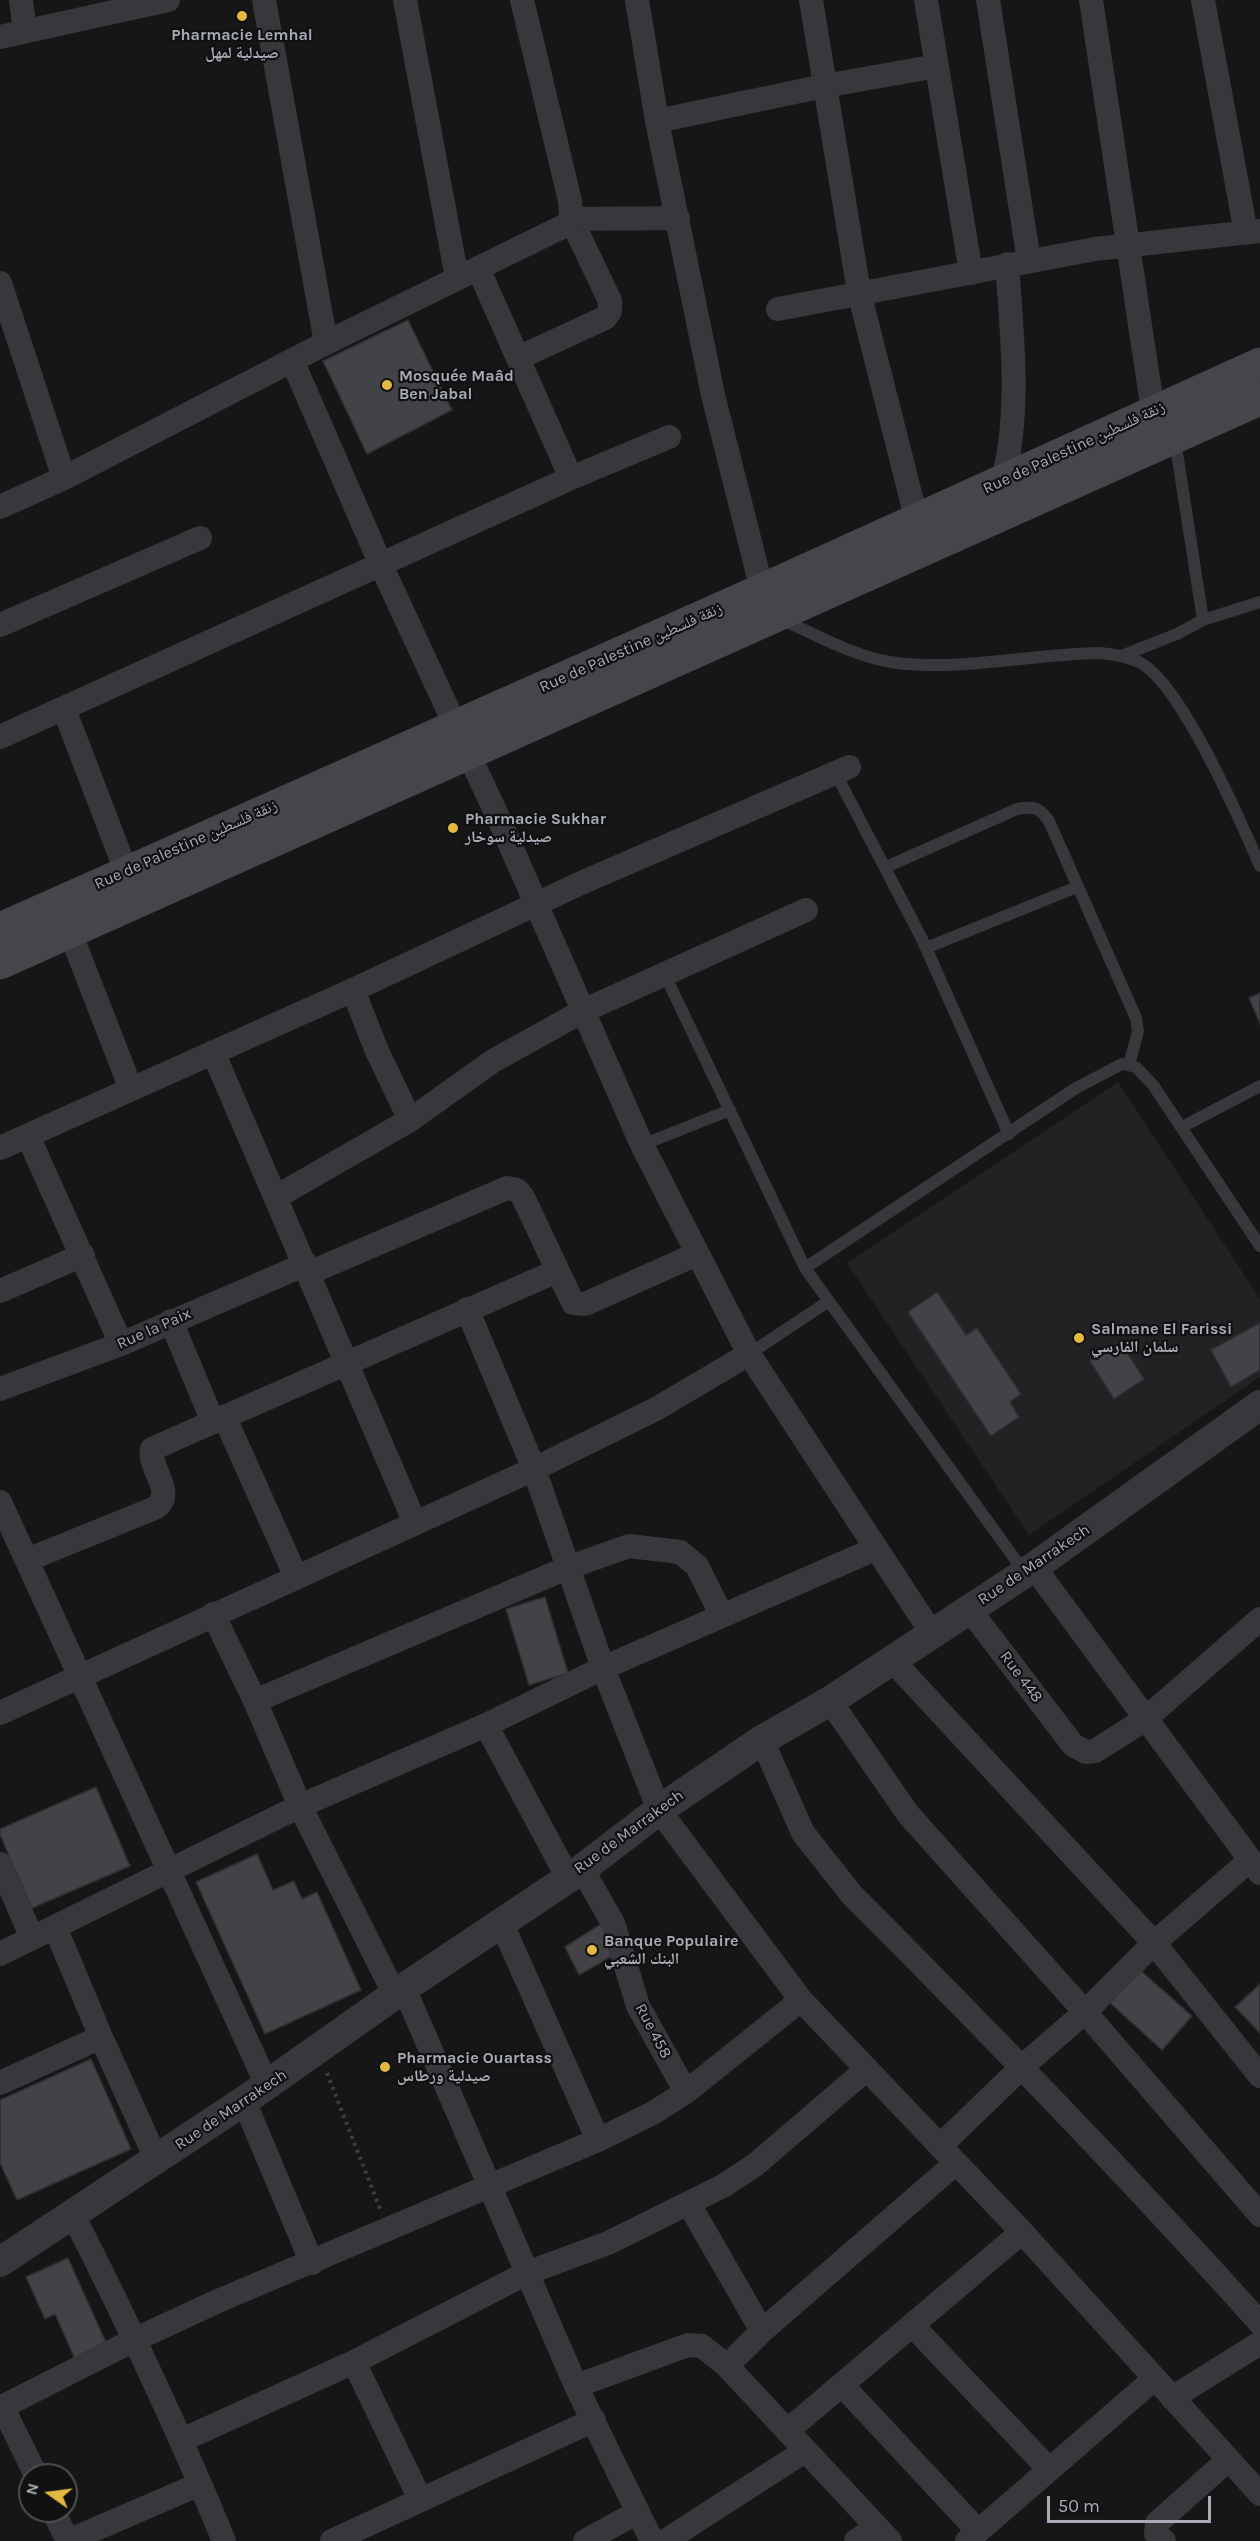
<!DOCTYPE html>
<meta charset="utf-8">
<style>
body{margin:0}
#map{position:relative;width:1260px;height:2541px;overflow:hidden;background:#161617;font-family:Karla,sans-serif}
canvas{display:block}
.north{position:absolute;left:18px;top:2463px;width:60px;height:60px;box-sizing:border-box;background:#111112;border:2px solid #4d4f54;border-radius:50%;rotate:284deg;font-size:16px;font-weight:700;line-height:24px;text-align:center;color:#a8acb6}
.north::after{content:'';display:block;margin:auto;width:21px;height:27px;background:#e4b941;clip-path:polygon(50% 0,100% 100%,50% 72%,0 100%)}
.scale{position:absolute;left:1047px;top:2496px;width:164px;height:27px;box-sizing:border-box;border:3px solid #a8acb6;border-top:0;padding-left:8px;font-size:18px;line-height:21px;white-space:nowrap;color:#a8acb6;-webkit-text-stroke:4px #111112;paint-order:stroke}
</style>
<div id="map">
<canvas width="1260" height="2541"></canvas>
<div class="north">N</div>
<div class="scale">50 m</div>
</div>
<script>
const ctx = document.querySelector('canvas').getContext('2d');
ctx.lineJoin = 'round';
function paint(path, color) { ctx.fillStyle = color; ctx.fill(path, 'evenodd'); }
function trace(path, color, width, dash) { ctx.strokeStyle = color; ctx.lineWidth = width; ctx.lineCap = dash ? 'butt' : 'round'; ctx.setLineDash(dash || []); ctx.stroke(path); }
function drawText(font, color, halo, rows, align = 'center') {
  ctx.font = font + ' Karla,"Noto Naskh Arabic",sans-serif'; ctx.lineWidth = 4.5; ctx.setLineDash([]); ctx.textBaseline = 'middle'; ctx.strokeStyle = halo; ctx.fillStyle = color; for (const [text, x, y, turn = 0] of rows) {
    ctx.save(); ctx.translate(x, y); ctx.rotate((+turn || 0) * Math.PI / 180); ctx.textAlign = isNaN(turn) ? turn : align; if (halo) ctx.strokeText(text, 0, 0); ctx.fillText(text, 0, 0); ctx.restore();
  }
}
paint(new Path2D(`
 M1118 1082 1260 1299V1377L1029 1535 847 1263Z`), '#222224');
const building = new Path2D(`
 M408 320 452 410 367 454 323 361Z
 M1260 993V1024L1249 998Z
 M937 1292 966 1335 977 1328 1021 1394 1010 1402 1019 1417 991 1436 908 1312Z
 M1260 1323V1370L1231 1387 1211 1350Z
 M1120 1342 1144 1379 1114 1399 1090 1361Z
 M545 1597 568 1673 529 1685 506 1609Z
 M96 1787 130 1866 32 1908 0 1835V1829Z
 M257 1854 273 1890 294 1881 302 1899 317 1892 361 1990 265 2034 196 1882Z
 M604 1922 619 1952 579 1975 565 1947Z
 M1140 1970 1192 2016 1162 2050 1110 2003Z
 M1260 1984V2033L1235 2007Z
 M91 2059 131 2149 17 2200 0 2163V2100Z
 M68 2258 107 2345 75 2359 55 2314 45 2319 26 2277Z`);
paint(building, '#424347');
trace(building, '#303033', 1.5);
trace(new Path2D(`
 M327 2073 380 2209`), '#3d3e43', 4, [3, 4.5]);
trace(new Path2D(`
 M1175 440 1203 620
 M781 619C818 636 857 658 897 663 964 671 1032 654 1099 653 1112 654 1126 656 1139 662 1181 683 1240 820 1260 866
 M1121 656 1177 634 1203 620 1260 602
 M836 774 922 939 1009 1134
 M886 867 1017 809C1034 806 1039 807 1049 821L1136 1018 1138 1031 1129 1065
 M926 948 1077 887
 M665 975 805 1268 1025 1573
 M1182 1127 1260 1086
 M642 1145 730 1110
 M805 1268 1076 1088 1122 1064 1136 1067 1153 1085 1260 1246
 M749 1354 829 1301`), '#37373c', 12);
trace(new Path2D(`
 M21 0 25 32
 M264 0 326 343
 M405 0 457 278
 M637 0 657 121 713 395 762 590 768 604
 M811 0 859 292 917 521
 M926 0 971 273
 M988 0 1029 261
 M1091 0 1153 411
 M1203 0 1246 233
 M0 37 168 0
 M657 121 824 86 937 66
 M478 268 571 478
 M0 283 64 478
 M778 309 1095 249 1260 231
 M518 358 605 318 610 311V301L571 219 678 218
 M292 360 381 565 502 826 642 1145 749 1354 931 1632
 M1003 481C1021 409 1012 337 1007 264
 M0 507 64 478 326 343 564 226 571 219 570 201 522 0
 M0 625 200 538
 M64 709 126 871
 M0 737 571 478 669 437
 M70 932 131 1089
 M353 990 377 1051 410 1120
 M213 1052 415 1523
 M28 1136 121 1344
 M0 1148 353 990 581 883 849 767
 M276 1197 410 1120 493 1061 583 1011 806 910
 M309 1273 507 1188 517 1190 523 1197 573 1303 585 1304 697 1254
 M0 1291 83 1255
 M467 1309 534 1469 603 1668 659 1810 801 2000 1022 2232 1260 2494
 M171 1321 213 1422 557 1271
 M0 1389 121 1344 306 1264
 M225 1418 296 1577
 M0 1502 267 2085
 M27 1560 155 1508C177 1493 148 1469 152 1449L213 1422
 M1034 1567 1260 1873
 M969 1609 1073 1745 1086 1752 1095 1751 1144 1720 1260 1619
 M213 1614 255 1701 300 1806 395 1995
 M891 1659 1154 1943 1260 2076
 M255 1701 567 1568 629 1546 680 1552 697 1566 722 1616
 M830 1701 908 1814 1085 2012 1260 2215
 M0 1713 534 1469 656 1409 749 1354
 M486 1725 567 1876
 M762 1740 803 1833 852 1895C992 2035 1128 2176 1260 2323
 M0 1864 32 1938
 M582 1869 613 1923 638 2006 686 2092
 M501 1922 598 2140
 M55 1927 101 2037 157 2161
 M0 1954 300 1806 486 1725 603 1668 875 1549
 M404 1988 576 2386 652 2541
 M0 2083 101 2037
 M244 2101 312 2263
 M940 2146 1023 2066 1085 2012 1154 1943 1250 1860
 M689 2204 762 2331
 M72 2213C127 2321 178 2429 224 2541
 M912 2325 1049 2469
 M354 2362 420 2499
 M727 2366 762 2331 956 2163
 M842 2385 978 2531
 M576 2386 688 2345 702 2346 727 2366 890 2541
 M1172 2398 1260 2343
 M2 2406 36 2475
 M0 2408 136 2339 218 2301 598 2140 653 2113 686 2092 801 2000
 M787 2431 1022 2232
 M182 2440 354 2362 527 2273 608 2243 723 2186 755 2165 867 2069
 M53 2511 68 2541
 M68 2541 200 2484
 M332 2541 594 2420
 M585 2541 638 2512
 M665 2541 805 2451
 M856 2541 876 2527
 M967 2541 1154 2379
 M1164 2541 1156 2534 1157 2523 1228 2460`), '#37373c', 24);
trace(new Path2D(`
 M0 2262 244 2101 404 1988 582 1869 659 1810 762 1740 830 1701 1034 1567 1260 1405`), '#37373c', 30);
trace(new Path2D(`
 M0 929 762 590 1260 364
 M0 963 1260 399`), '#45464c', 33);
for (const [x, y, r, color] of [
 [242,16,6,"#e4b941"],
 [387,385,6,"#e4b941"],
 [453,828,6,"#e4b941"],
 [1079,1338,6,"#e4b941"],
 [592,1950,6,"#e4b941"],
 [385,2067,6,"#e4b941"]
]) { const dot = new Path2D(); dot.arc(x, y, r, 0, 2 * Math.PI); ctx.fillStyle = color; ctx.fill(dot); trace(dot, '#111112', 2); }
drawText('bold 16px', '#a8acb6', '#111112', [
 ["Pharmacie Lemhal",242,35,"center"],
 ["صيدلية لمهل",242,53,"center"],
 ["Mosquée Maâd",399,376],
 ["Ben Jabal",399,394],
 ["Pharmacie Sukhar",465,819],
 ["صيدلية سوخار",465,837],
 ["Salmane El Farissi",1091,1329],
 ["سلمان الفارسي",1091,1347],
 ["Banque Populaire",604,1941],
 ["البنك الشعبي",604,1959],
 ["Pharmacie Ouartass",397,2058],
 ["صيدلية ورطاس",397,2076]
], 'left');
drawText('16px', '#a8acb6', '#111112', [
 ["Rue de Palestine زنقة فلسطين",1074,448,-25],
 ["Rue de Palestine زنقة فلسطين",631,648,-24],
 ["Rue de Palestine زنقة فلسطين",186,845,-24],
 ["Rue la Paix",154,1329,-24],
 ["Rue de Marrakech",1034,1565,-34],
 ["Rue 448",1021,1677,53],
 ["Rue de Marrakech",629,1832,-36],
 ["Rue 458",653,2031,62],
 ["Rue de Marrakech",231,2110,-34]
]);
</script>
